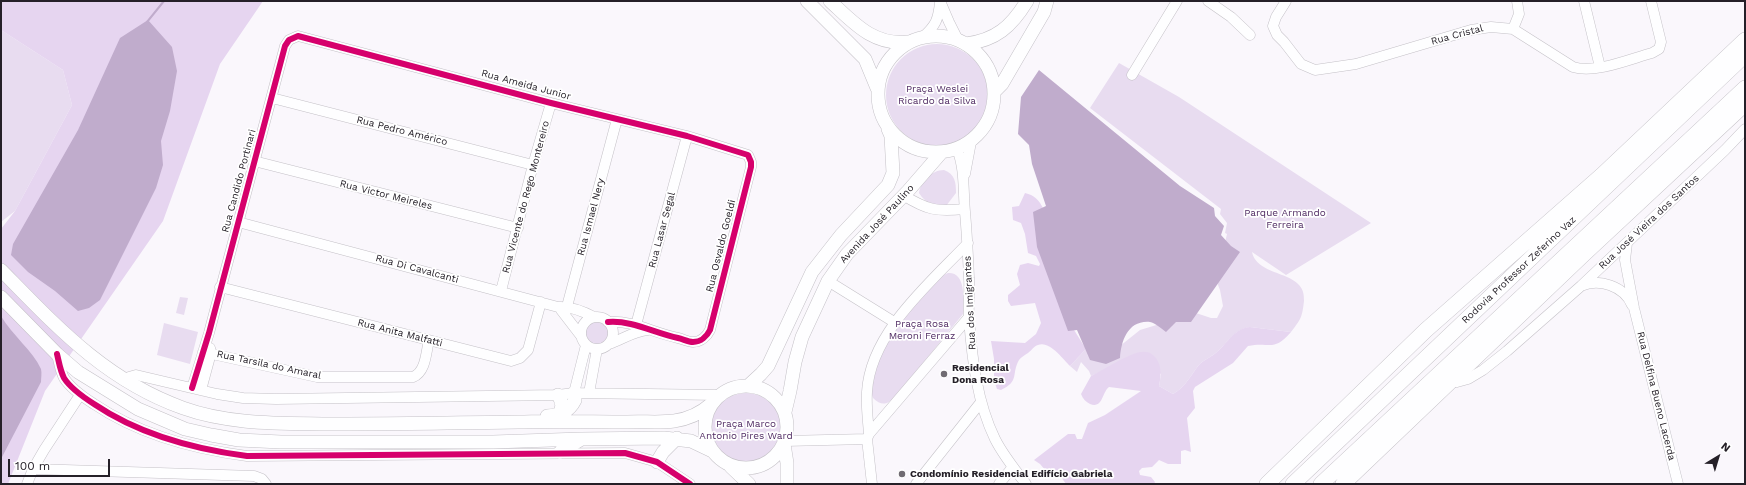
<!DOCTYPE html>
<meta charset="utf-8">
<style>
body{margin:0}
#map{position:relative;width:1746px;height:485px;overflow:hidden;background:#faf7fc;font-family:"Work Sans",sans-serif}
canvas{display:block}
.frame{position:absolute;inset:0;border:2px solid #252028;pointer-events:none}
.north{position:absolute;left:1698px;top:437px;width:40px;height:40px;-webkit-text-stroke:3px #fff;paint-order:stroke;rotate:38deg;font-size:11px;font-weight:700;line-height:16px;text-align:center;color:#252028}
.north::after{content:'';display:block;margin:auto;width:14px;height:18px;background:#252028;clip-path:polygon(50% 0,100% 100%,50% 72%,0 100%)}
.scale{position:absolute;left:8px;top:459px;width:102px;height:18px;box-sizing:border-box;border:2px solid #252028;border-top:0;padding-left:5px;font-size:12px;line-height:14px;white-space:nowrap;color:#252028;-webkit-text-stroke:3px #fff;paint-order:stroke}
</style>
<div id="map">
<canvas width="1746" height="485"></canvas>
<div class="frame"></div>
<div class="north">N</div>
<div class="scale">100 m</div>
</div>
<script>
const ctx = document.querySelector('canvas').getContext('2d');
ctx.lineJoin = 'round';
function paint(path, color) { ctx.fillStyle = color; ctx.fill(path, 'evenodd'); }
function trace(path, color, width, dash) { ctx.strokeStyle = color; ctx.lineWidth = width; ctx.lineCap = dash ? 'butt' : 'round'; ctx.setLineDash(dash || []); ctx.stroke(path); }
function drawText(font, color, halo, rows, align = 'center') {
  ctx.font = font + ' "Work Sans",sans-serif'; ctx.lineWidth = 3.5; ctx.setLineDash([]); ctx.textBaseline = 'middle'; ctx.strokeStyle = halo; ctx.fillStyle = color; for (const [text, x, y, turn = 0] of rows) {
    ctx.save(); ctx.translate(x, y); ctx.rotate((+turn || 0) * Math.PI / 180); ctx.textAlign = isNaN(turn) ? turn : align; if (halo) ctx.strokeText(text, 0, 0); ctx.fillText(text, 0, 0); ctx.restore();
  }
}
paint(new Path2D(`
 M1 30 63 70 72 105 15 211 1 222Z
 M886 95a51 51 0 1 1 102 0a51 51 0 1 1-102 0Z
 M1119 63 1179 97 1371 223 1286 275 1252 252C1258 279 1307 269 1304 301 1302 318 1301 319 1291 332L1250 327C1235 329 1228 342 1218 351 1212 357 1204 359 1198 366 1190 377 1185 387 1173 394L1159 386 1161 374 1129 356 1105 370 1091 376 1089 371 1081 362 1077 372 1070 366 1086 349 1105 358 1140 330 1196 313 1211 318H1217L1223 306 1220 290 1216 280 1227 234 1225 233 1227 223 1220 214 1221 209 1090 108Z
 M944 170C955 174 956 182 956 193L946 206C933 205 926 204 919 193 921 181 932 170 944 170Z
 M948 273C966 272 963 298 964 311L963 314 897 395C889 403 883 408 873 398 870 391 873 384 874 377 882 343 904 317 927 292 933 285 939 276 948 273Z
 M180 297 188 298 184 315 176 313Z
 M584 333a12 12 0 1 1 24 0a12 12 0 1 1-24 0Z
 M164 323 198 332 190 364 157 355Z
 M710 429a36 36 0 1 1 72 0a36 36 0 1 1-72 0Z`), '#e8dcf0');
paint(new Path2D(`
 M1 1H263L220 64 163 221 45 391 8 484H1V229L15 211 72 105 63 70 1 30Z
 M1025 193C1034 195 1039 200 1043 208L1064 314 1086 349 1070 366C1063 359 1049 340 1038 345 1034 346 1032 350 1028 353 1025 355 1021 357 1019 360 1011 374 1020 381 1001 390L997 389 994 380V359L991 341 1025 343 1036 334 1041 323 1035 303 1011 306 1008 301V295L1020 285 1017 274 1020 265 1028 263 1039 266 1040 264 1036 256 1028 253 1025 234 1021 223 1013 220 1012 207 1019 206Z
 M1250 327 1291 332C1273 353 1270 341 1248 346L1233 363 1195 387 1193 391 1195 408 1187 418 1191 452 1185 450 1181 451V464H1168L1159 460 1152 467 1142 468 1139 471 1140 475 1151 477 1155 482 1154 484H1066L1059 474 1046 471 1040 464 1034 460 1068 434H1075L1077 439H1082L1088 423 1105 415 1141 391 1109 387C1102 392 1103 409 1090 404 1086 402 1083 399 1081 394L1091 376C1105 370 1132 350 1146 352 1150 352 1153 355 1156 358 1162 366 1161 377 1159 386L1173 394C1185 387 1190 377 1198 366 1204 359 1212 357 1218 351 1228 342 1235 328 1250 327Z`), '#e6d5f0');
paint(new Path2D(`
 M148 20 172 47 177 71 170 111 161 141 163 165 156 188 100 300 89 308 78 311 55 291 28 272 11 255 13 244 78 130 120 38Z
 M1039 70 1180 186 1214 208 1215 216 1224 226 1221 235 1231 246 1240 252 1191 322H1176L1166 332C1162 329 1155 323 1150 322 1128 320 1121 341 1120 358L1106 364 1090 360 1077 330 1068 331 1037 247 1033 212 1046 206 1032 164 1029 145 1018 134 1021 97Z
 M1 316C12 335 33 351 41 369 42 373 41 378 41 382L1 459Z`), '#c0accc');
trace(new Path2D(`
 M147 22 164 1`), '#c0accc', 2);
const minor = new Path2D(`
 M940 1 949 22 958 40
 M1208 1 1231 17 1250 35
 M1286 1 1276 17 1273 26 1277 35 1284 42 1301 64 1315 70 1356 64 1471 30 1491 27 1513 29 1573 67C1595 74 1630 59 1652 53L1659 49 1661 42 1651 1
 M1584 1 1600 67
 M1513 29 1519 14 1517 1
 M923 37C936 25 938 20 940 3
 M1132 75 1177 1
 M272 98 533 165
 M957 149C965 169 963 190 965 212 967 234 968 256 969 278 970 292 968 305 969 318 972 359 977 402 995 439 1003 455 1015 470 1026 484
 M254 161 518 228
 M965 174 971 142
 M903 195C927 210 937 212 964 209
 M238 222 558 307C571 306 583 311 594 317
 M1627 243 1625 260 1634 308 1678 484
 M828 281 894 322
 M1581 286C1599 278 1624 286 1632 305
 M220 287 511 361 520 358 528 350 541 302
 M501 291 533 165 551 103
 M561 310 581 336
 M565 314 617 119
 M581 333a16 16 0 1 1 32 0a16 16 0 1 1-32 0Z
 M636 325 687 136
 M609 344C622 340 633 331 648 330
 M203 352 317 377H413C426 372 426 352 429 340
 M57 354C59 362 60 370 64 378 71 389 83 397 94 404 140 435 193 449 247 456L625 453 657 462 690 484
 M125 381 129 377 136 375 217 394 243 398 276 399 558 395 574 393 720 395
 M1450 382H1457L1468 379 1483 370 1507 351 1581 286 1725 150 1745 129
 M192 388 209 333 285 46 289 40 298 36 551 103 687 136 748 155 751 162V167L710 330C707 336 701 342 693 342 688 342 683 339 678 338 654 333 632 320 608 322
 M201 390 211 353 210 348
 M574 393 586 345
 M589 393 597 349
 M869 434 969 317
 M785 441 867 439
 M33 469 254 476 262 479 266 484
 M27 484 33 469 44 450 80 395
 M872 484 867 439 869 434C868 420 866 406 867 392 870 333 930 283 968 243
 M916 484 981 402
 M999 484 1012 468`);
const major = new Path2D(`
 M807 1 865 59 877 88
 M830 1C853 22 873 46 908 42
 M878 94a58 58 0 1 1 116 0a58 58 0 1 1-116 0Z
 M966 44C996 40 1011 27 1027 1
 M995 91 1002 84 1044 12 1047 1
 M1 270C57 327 105 380 183 408 230 425 282 423 331 424 396 424 459 423 524 422 558 421 593 422 627 422 642 421 659 423 674 421 688 419 701 413 711 404
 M1 297 57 354 78 372 138 409 185 429 211 435 239 440 281 442H493L581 439 664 438 691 441 712 451
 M705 427a41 41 0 1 1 82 0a41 41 0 1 1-82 0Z
 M748 386 761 374 768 366 812 272 841 235 888 185 893 173 891 136 888 129
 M785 412 790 391 795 362 802 337 828 281 847 254 908 191 941 153
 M558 415C563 408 563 403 558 395
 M547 416C560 415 569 412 575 400L574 393
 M784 444 787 463V484
 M560 452 580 440
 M657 462 663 452 677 438
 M731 467 749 484`);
const highway = new Path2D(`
 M1267 484 1426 330 1601 176 1745 40
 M1293 484 1745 55
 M1321 484 1745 88
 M1343 484 1584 254 1745 104`);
trace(minor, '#c4c1c7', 11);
trace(major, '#c4c1c7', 14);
trace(highway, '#c4c1c7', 16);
trace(minor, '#fefeff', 10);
trace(major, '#fefeff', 13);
trace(highway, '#fefeff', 15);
trace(new Path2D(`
 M57 354C59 362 60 370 64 378 71 389 83 397 94 404 140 435 193 449 247 456L625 453 657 462 690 484
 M192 388 209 333 285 46 289 40 298 36 551 103 687 136 748 155 751 162V167L710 330C707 336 701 342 693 342 688 342 683 339 678 338 654 333 632 320 608 322`), '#d6006c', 6);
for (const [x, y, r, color] of [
 [944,374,4,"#706b72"],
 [902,474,4,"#706b72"]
]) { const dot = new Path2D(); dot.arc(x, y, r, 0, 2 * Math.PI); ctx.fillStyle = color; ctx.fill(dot); trace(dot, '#fff', 1.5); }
drawText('10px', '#252028', '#fff', [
 ["Rua Cristal",1457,35,-15],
 ["Rua Ameida Junior",526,85,15],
 ["Rua Pedro Américo",402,131,14],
 ["Rua Candido Portinari",239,181,-75],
 ["Rua Victor Meireles",386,195,14],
 ["Rua Vicente do Rego Montereiro",526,197,-75],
 ["Rua Ismael Nery",591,217,-75],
 ["Rua José Vieira dos Santos",1649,222,-43],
 ["Avenida José Paulino",877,224,-47],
 ["Rua Lasar Segal",662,230,-75],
 ["Rua Osvaldo Goeldi",721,246,-76],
 ["Rua Di Cavalcanti",417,269,15],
 ["Rodovia Professor Zeferino Vaz",1519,270,-43],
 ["Rua dos Imigrantes",970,303,-93],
 ["Rua Anita Malfatti",400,333,14],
 ["Rua Tarsila do Amaral",269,365,12],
 ["Rua Delfina Bueno Lacerda",1656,396,76]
]);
drawText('10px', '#502b63', '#fff', [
 ["Praça Weslei",937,89],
 ["Ricardo da Silva",937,101],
 ["Parque Armando",1285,213],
 ["Ferreira",1285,225],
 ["Praça Rosa",922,324],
 ["Meroni Ferraz",922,336],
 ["Praça Marco",746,424],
 ["Antonio Pires Ward",746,436]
]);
drawText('bold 10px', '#252028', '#fff', [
 ["Residencial",952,368],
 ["Dona Rosa",952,380],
 ["Condomínio Residencial Edifício Gabriela",910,474]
], 'left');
</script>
